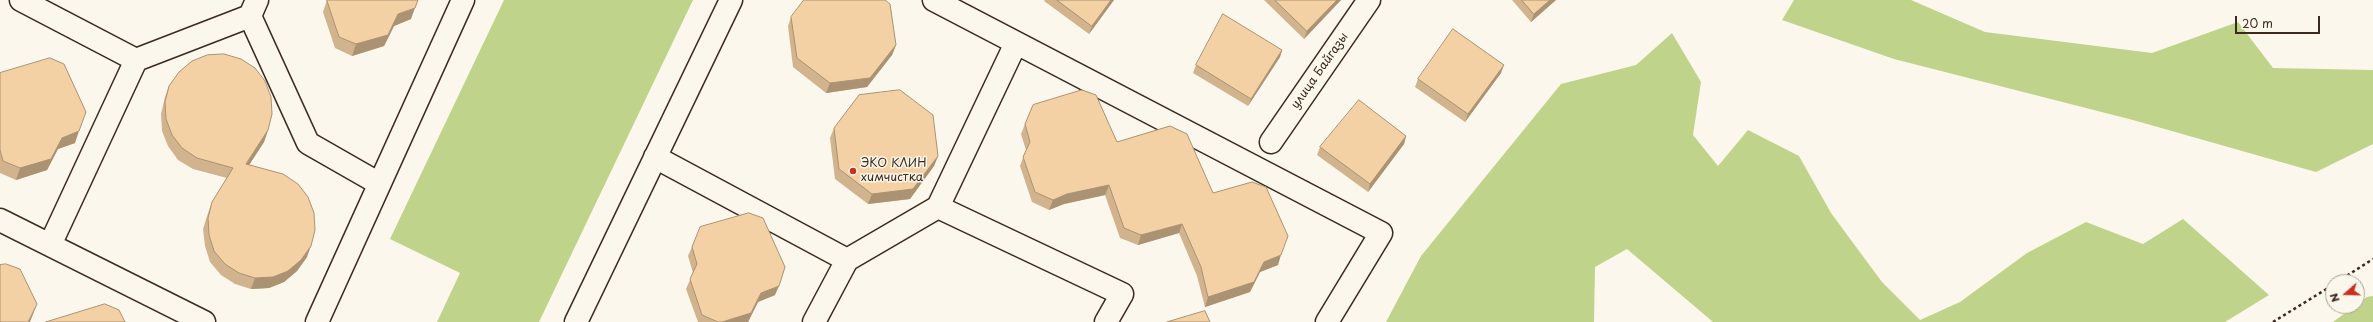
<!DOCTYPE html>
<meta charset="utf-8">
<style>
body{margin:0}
#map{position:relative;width:2373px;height:322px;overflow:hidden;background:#fbf7ec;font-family:"Playpen Sans",sans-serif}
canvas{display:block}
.north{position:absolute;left:2325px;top:274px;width:40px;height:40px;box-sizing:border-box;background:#fbf7ec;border:1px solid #aea59a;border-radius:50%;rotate:250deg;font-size:11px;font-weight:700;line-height:16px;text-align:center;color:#3b2a1e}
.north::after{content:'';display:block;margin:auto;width:14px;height:18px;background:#c8321e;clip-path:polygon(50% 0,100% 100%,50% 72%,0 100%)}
.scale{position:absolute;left:2235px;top:16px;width:85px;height:18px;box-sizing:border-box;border:2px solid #3b2a1e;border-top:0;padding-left:5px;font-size:12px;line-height:14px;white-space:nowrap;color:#3b2a1e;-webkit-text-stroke:3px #fbf7ec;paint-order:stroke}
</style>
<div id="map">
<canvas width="2373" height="322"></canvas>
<div class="north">N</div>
<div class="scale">20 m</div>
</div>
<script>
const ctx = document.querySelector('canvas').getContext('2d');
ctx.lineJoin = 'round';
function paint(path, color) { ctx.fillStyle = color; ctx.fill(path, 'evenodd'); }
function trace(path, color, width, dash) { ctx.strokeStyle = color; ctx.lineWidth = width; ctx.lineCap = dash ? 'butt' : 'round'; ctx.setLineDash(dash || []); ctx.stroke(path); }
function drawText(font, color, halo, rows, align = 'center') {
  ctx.font = font + ' "Playpen Sans",sans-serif'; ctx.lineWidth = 3; ctx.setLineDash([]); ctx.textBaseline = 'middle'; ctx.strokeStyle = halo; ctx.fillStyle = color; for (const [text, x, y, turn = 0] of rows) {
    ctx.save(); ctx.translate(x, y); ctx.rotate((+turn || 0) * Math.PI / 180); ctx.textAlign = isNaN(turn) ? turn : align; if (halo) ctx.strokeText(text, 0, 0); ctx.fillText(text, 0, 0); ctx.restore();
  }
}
paint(new Path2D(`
 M504 0H693L539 322H437L460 273 390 239Z
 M1794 0H1911L1985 32 2152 53 2238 22 2273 68 2373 70V144L2316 172 2133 120 1894 59 1782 20Z
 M1672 33 1701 82 1693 135 1718 166 1748 130 1799 156 1831 213 1882 282 1920 320 1960 302 2027 253 2086 222 2143 244 2183 219 2269 295 2225 322H1713L1627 249 1595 267 1594 322H1386L1421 256 1561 84 1636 65Z
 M2373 296V322H2333L2367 297Z`), '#bfd48a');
const minor = new Path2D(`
 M21 0 136 60
 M934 0 1381 233 1327 322
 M250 16 308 143 378 183
 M1271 142 1369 0
 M655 157 847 260
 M938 207 1016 43
 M0 220 204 322
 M50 245 136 60 250 16 257 0
 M317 322 463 0
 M576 322 731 0
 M814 322 847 260 938 207 1122 294 1106 322`);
trace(minor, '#3b2a1e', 25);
trace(new Path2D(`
 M2337 282 2373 259
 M2273 322 2333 285`), '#3b2a1e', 2.5, [3, 3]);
trace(minor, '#fbf7ec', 22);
paint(new Path2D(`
 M327 0 411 19 394 26 384 46 352 56 335 48 323 12Z
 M1045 0H1114L1089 34 1044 1Z
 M1264 0H1341L1304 39Z
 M1512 0H1556L1531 22Z
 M791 17 896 45 892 55 867 87 826 93 793 67 788 26Z
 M1282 50 1280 57 1248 106 1193 73 1196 65Z
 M0 73 75 143 58 149 47 170 16 180 0 173Z
 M1501 73 1465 122 1415 87 1418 79Z
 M169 86 268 130 264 142 249 165 307 257 297 271 284 282 269 288 251 289 235 284 221 275 210 262 205 246 203 229 208 213 212 202 227 178 193 169 178 160 168 146 162 131 161 114 165 97Z
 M1025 124 1117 142 1213 193 1278 265 1260 272 1250 292 1205 307 1197 276 1179 233 1138 245 1120 238 1105 195 1064 204 1049 210 1032 202 1020 166 1026 150 1021 134Z
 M834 128 938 156 934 166 910 199 868 204 835 179 830 138Z
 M1406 136 1404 144 1368 192 1317 155 1320 147Z
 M692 247 775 295 758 302 748 322H698L686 289 693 273 688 256Z`), '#d1b48d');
paint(new Path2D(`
 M1111 0H1114L1089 34 1092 26Z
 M1337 0H1341L1304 39 1307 31Z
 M1550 0H1556L1531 22 1534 14Z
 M415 8 411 19 394 26 384 46 352 56 356 44 398 14Z
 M896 45 892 55 867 87 826 93 830 83Z
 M1282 50 1280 57 1248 106 1251 99Z
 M1504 65 1501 73 1465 122 1468 114Z
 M268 130 264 142 242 176 246 164Z
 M79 131 75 143 58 149 47 170 16 180 20 168 62 138Z
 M1406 136 1404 144 1368 192 1370 184Z
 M938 156 934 166 910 199 868 204 872 194Z
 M1109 185 1105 195 1064 204 1049 210 1053 200 1067 194Z
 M1182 224 1179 233 1138 245 1141 235Z
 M311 246 307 257 297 271 284 282 269 288 251 289 255 278Z
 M1281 255 1278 265 1260 272 1250 292 1205 307 1208 297 1264 262Z
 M779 286 775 295 758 302 748 322H722L761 293Z
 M37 304 30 322H28Z`), '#aa9273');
const building = new Path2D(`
 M327 0H418L415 8 398 14 388 35 356 44 339 37 327 1Z
 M804 0H885L890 4 896 45 870 78 830 83 797 58 791 17Z
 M1057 0H1111L1092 26Z
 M1275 0H1337L1307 31Z
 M1522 0H1550L1534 14Z
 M1223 14 1282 50 1251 99 1196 65Z
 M1453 29 1504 65 1468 114 1418 79Z
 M224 54 241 59 255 68 265 81 271 97 272 114 268 130 246 164 283 174 298 184 308 197 314 213 315 230 311 246 301 260 288 271 273 277 255 278 239 273 225 264 214 251 209 235 208 218 212 202 233 168 197 158 182 148 172 135 166 119 165 102 169 86 179 72 192 61 207 55Z
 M50 58 64 64 86 112 79 131 62 138 51 159 20 168 3 161 0 150V73Z
 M900 90 933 115 938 156 913 189 872 194 839 169 834 128 859 95Z
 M1082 90 1096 95 1117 142 1170 126 1187 134 1213 193 1252 182 1266 187 1288 236 1281 255 1264 262 1254 282 1208 297 1201 267 1182 224 1141 235 1124 228 1109 185 1067 194 1053 200 1035 192 1023 157 1030 142 1025 124 1033 105Z
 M1359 100 1406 136 1370 184 1320 147Z
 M749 213 763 218 785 267 779 286 761 293 751 313 722 322H718L702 315 690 279 697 264 692 247 700 227Z
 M6 264 20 269 37 304 28 322H0V265Z
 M105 304 119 310 125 322H46Z
 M1205 311 1210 322H1167Z`);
paint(building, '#f3d1a4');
trace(building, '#aa9273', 1);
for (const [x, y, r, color] of [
 [853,171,4,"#c8321e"]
]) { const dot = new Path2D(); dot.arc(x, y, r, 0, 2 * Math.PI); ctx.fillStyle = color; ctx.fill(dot); trace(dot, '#fbf7ec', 1.5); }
drawText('12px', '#3b2a1e', '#fbf7ec', [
 ["улица Байгазы",1320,71,-55]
]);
drawText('12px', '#3b2a1e', '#fbf7ec', [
 ["ЭКО КЛИН",861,164],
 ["химчистка",861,178]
], 'left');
</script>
